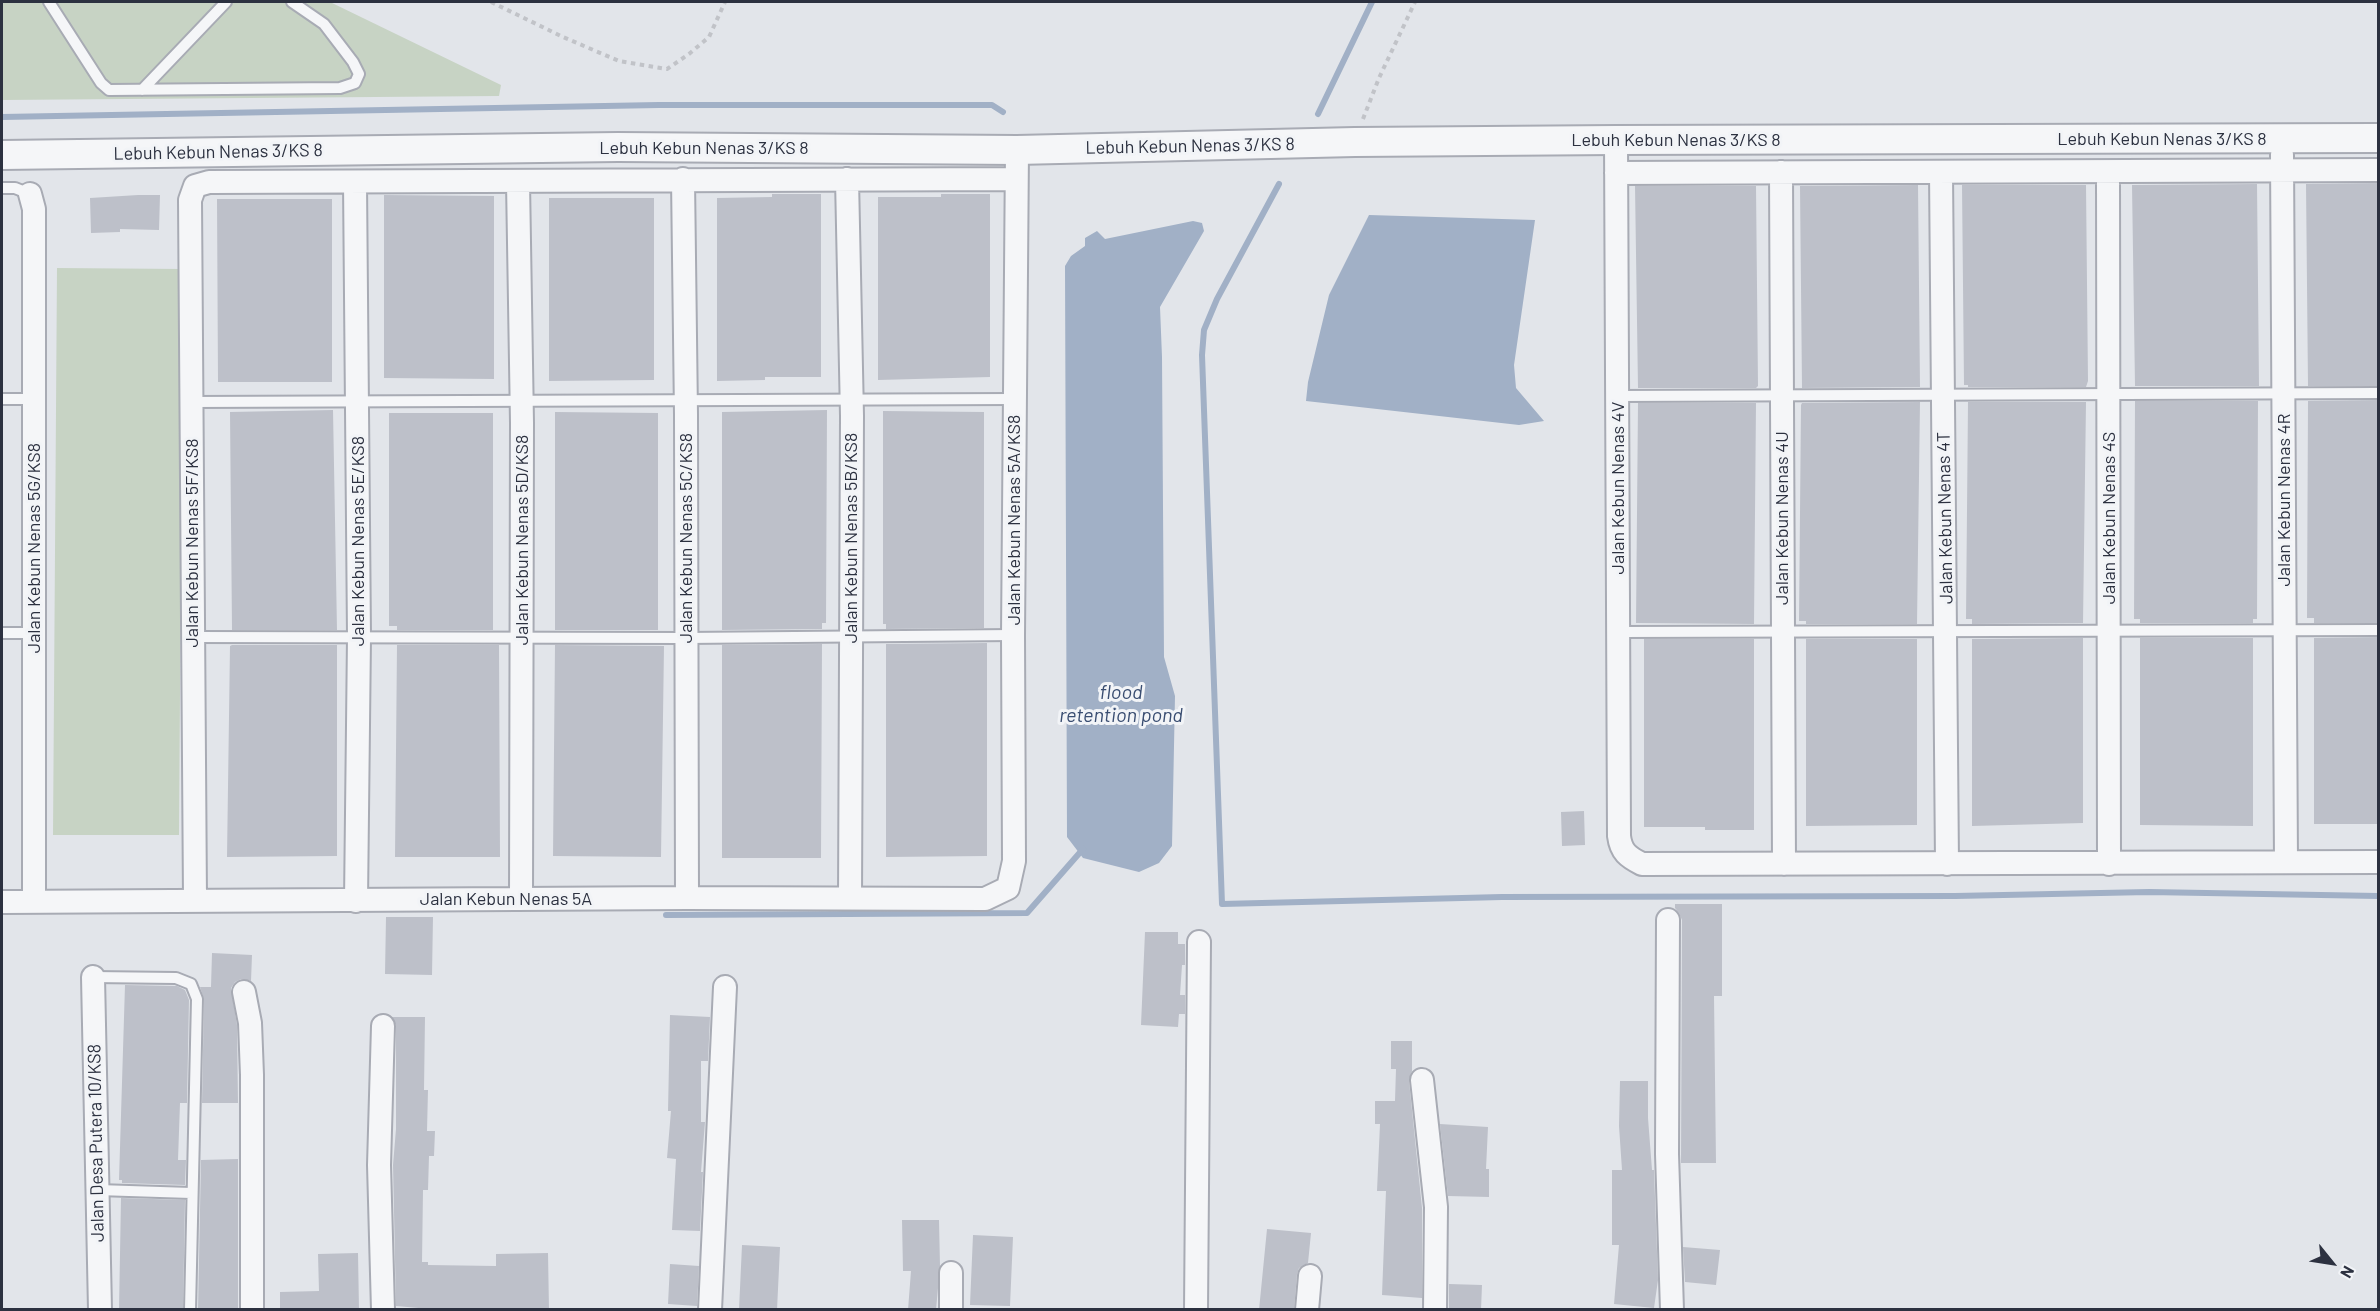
<!DOCTYPE html>
<style>
body{margin:0}
#map{position:relative;width:2380px;height:1311px;overflow:hidden;background:#e2e5ea;font-family:Barlow,sans-serif}
canvas{display:block}
.frame{position:absolute;inset:0;border:3px solid #2c3140;pointer-events:none}
.north{position:absolute;left:2302px;top:1233px;width:60px;height:60px;-webkit-text-stroke:4px #f2f4f7;paint-order:stroke;rotate:120deg;font-size:16px;font-weight:700;line-height:24px;text-align:center;color:#2c3140}
.north::after{content:'';display:block;margin:auto;width:21px;height:27px;background:#2c3140;clip-path:polygon(50% 0,100% 100%,50% 72%,0 100%)}
</style>
<div id="map">
<canvas width="2380" height="1311"></canvas>
<div class="frame"></div>
<div class="north">N</div>
</div>
<script>
const ctx = document.querySelector('canvas').getContext('2d');
ctx.lineJoin = 'round';
function paint(path, color) { ctx.fillStyle = color; ctx.fill(path, 'evenodd'); }
function trace(path, color, width, dash) { ctx.strokeStyle = color; ctx.lineWidth = width; ctx.lineCap = dash ? 'butt' : 'round'; ctx.setLineDash(dash || []); ctx.stroke(path); }
function drawText(font, color, halo, rows, align = 'center') {
  ctx.font = font + ' Barlow,sans-serif'; ctx.lineWidth = 6; ctx.setLineDash([]); ctx.textBaseline = 'middle'; ctx.strokeStyle = halo; ctx.fillStyle = color; for (const [text, x, y, turn = 0] of rows) {
    ctx.save(); ctx.translate(x, y); ctx.rotate((+turn || 0) * Math.PI / 180); ctx.textAlign = isNaN(turn) ? turn : align; if (halo) ctx.strokeText(text, 0, 0); ctx.fillText(text, 0, 0); ctx.restore();
  }
}
paint(new Path2D(`
 M2 2H330L501 85 499 96 2 100Z
 M57 268 183 269 179 835H53Z`), '#c7d3c4');
paint(new Path2D(`
 M1369 215 1535 220 1514 365 1516 388 1544 421 1519 425 1306 401 1308 382 1329 295Z
 M1193 221 1202 223 1204 231 1160 307 1162 357 1164 657 1175 696 1172 846 1159 863 1139 872 1083 858 1067 837 1065 266 1071 256 1085 246V238L1097 231 1105 239Z`), '#a1b0c6');
trace(new Path2D(`
 M1318 114 1372 2
 M2 117 659 105H992L1003 112
 M1279 184 1217 299 1204 330 1202 355 1222 904 1502 897 1955 896 2149 892 2378 896
 M666 915 1027 913 1083 849`), '#a1b0c6', 6);
paint(new Path2D(`
 M2379 183V386H2308L2306 184Z
 M2257 184 2259 386H2135L2132 185Z
 M1918 185 1920 387 1802 388 1800 186Z
 M1962 185H2086L2088 381 2086 387H1968V385H1964Z
 M1635 186H1756L1758 386 1756 388H1638Z
 M772 194H821V377H765V380L717 381V198L772 197Z
 M941 194H990V377L878 380V197H941Z
 M138 195H160L159 230 120 229V232L91 233 90 198Z
 M384 195 494 196V379L384 378Z
 M549 198H654V380L549 381Z
 M217 199H332V382H218Z
 M2379 400V623H2314V618H2307L2308 401Z
 M2135 401H2258L2257 619H2253V623H2140V619H2134Z
 M1920 402 1917 624H1806V621H1799L1801 405 1802 403Z
 M1968 402H2086L2083 623 1972 624V619H1966Z
 M1638 403H1756L1754 624 1636 623Z
 M333 410 337 630H232L230 412Z
 M827 410 826 623H822V629L722 630V412Z
 M883 411 984 412V628L886 629V624H883Z
 M555 412 658 413V630H555Z
 M389 413H493V630H397V626H389Z
 M2379 637V824H2314V638Z
 M2083 638V823L1972 826V639Z
 M2140 638H2253V826L2140 825Z
 M1644 639H1754V830H1705V827H1644Z
 M1806 639H1917V825L1806 826Z
 M987 643V856L886 857V644Z
 M822 644 821 858H722V645Z
 M232 645H337V856L227 857 230 646Z
 M397 645H499L500 857H395Z
 M555 645 664 646 661 857 553 856Z
 M1584 811 1585 845 1562 846 1561 812Z
 M1675 904H1722V996H1714L1716 1163H1681L1682 920 1679 913 1675 908Z
 M386 917H433L432 975 385 974Z
 M1145 932H1178V944H1185V965H1182L1180 995H1185V1014H1179L1178 1027 1141 1025Z
 M212 953 252 955 251 981 241 979 235 982 231 988 237 1025 238 1103H202L204 999 200 987H211Z
 M125 985 177 986 185 990 189 1000 187 1103H180L178 1160H186L185 1185 122 1183V1180H119Z
 M670 1015 710 1017 708 1061H701V1122H705L701 1172H703L700 1231 672 1230 676 1159 667 1158 671 1111H668Z
 M392 1017H425L424 1090H428L427 1131H435L434 1156H429L428 1190H423L422 1262H428V1265L496 1266V1254L548 1253 549 1310H441L396 1306 393 1165 396 1129V1026Z
 M1391 1041H1412V1071L1409 1081 1422 1208V1298L1382 1295 1386 1191H1377L1380 1124H1375V1101H1395L1396 1069H1391Z
 M1620 1081H1648V1118L1652 1170H1654L1658 1280 1654 1308 1614 1304 1619 1245H1612V1170H1622L1619 1126Z
 M1440 1124 1488 1127 1486 1169H1489V1197L1448 1196Z
 M238 1159V1310H198L201 1160Z
 M121 1198 185 1200 183 1310H119Z
 M902 1220H939L940 1266 936 1310H908L911 1271H903Z
 M1267 1229 1311 1233 1308 1263 1299 1268 1297 1274 1294 1310H1259Z
 M973 1235 1013 1237 1010 1306 970 1305Z
 M742 1245 780 1247 777 1310H739Z
 M1683 1247 1720 1250 1716 1285 1685 1282Z
 M358 1253 359 1310H280V1292L319 1291 318 1254Z
 M670 1264 699 1266 697 1306 668 1304Z
 M1449 1284 1482 1285 1481 1310H1449Z`), '#bdc0c9');
const service = new Path2D(`
 M49 2 101 83 109 90 340 88 355 83 359 74 353 62 324 24 292 2
 M142 90 226 2
 M2 188H15L30 194
 M1618 396 2378 393
 M2 399H35
 M191 402 1014 399
 M1619 632 2378 630
 M2 633H35
 M193 637 686 638 1013 635
 M93 977 176 978 191 984 197 999 190 1310
 M98 1190 191 1193`);
const minor = new Path2D(`
 M1616 140 1619 836C1621 852 1628 857 1642 864L2378 862
 M2282 155 2286 862
 M1781 172 1784 864
 M1941 172 1947 864
 M2108 172 2109 864
 M1616 173 2378 170
 M683 179 686 415 687 898
 M847 179 852 416 850 898
 M355 182 359 637 356 901
 M518 182 522 423 521 899
 M30 194 34 209V902
 M195 900 190 200 195 186 209 182 1016 179
 M2 902 687 898 985 899 1008 888 1014 861 1013 635 1017 150
 M1668 920 1667 1154 1672 1310
 M93 977 100 1310
 M244 992 250 1023 252 1075V1310
 M1422 1080 1436 1207 1435 1310
 M383 1310 379 1165 383 1026
 M710 1310 725 987
 M951 1310V1273
 M1196 1310 1199 942
 M1307 1310 1310 1276`);
const tertiary = new Path2D(`
 M2 155 618 147 1017 150 1355 142 1616 140 2378 138`);
trace(service, '#a8abb4', 14);
trace(minor, '#a8abb4', 26);
trace(tertiary, '#a8abb4', 32);
trace(new Path2D(`
 M491 2 563 37 619 61 667 69 689 54 709 37 725 2
 M1363 119 1379 78 1415 2`), '#c1c3c8', 4, [4.5, 4.5]);
trace(service, '#f5f6f8', 10);
trace(minor, '#f5f6f8', 22);
trace(tertiary, '#f5f6f8', 28);
drawText('18px', '#2c3140', '#f2f4f7', [
 ["Lebuh Kebun Nenas 3/KS 8",2162,139],
 ["Lebuh Kebun Nenas 3/KS 8",1676,140],
 ["Lebuh Kebun Nenas 3/KS 8",1190,146,-1],
 ["Lebuh Kebun Nenas 3/KS 8",704,148],
 ["Lebuh Kebun Nenas 3/KS 8",218,152,-1],
 ["Jalan Kebun Nenas 4V",1618,488,-90],
 ["Jalan Kebun Nenas 4R",2284,500,-90],
 ["Jalan Kebun Nenas 4U",1782,518,-90],
 ["Jalan Kebun Nenas 4T",1945,518,-91],
 ["Jalan Kebun Nenas 4S",2109,518,-90],
 ["Jalan Kebun Nenas 5A/KS8",1014,520,-90],
 ["Jalan Kebun Nenas 5C/KS8",686,538,-90],
 ["Jalan Kebun Nenas 5B/KS8",851,538,-90],
 ["Jalan Kebun Nenas 5D/KS8",522,540,-90],
 ["Jalan Kebun Nenas 5E/KS8",358,541,-90],
 ["Jalan Kebun Nenas 5F/KS8",192,543,-90],
 ["Jalan Kebun Nenas 5G/KS8",34,548,-90],
 ["Jalan Kebun Nenas 5A",506,899],
 ["Jalan Desa Putera 10/KS8",96,1143,-91]
]);
drawText('italic 20px', '#394d71', '#f2f4f7', [
 ["flood",1121,692],
 ["retention pond",1121,715]
]);
</script>
